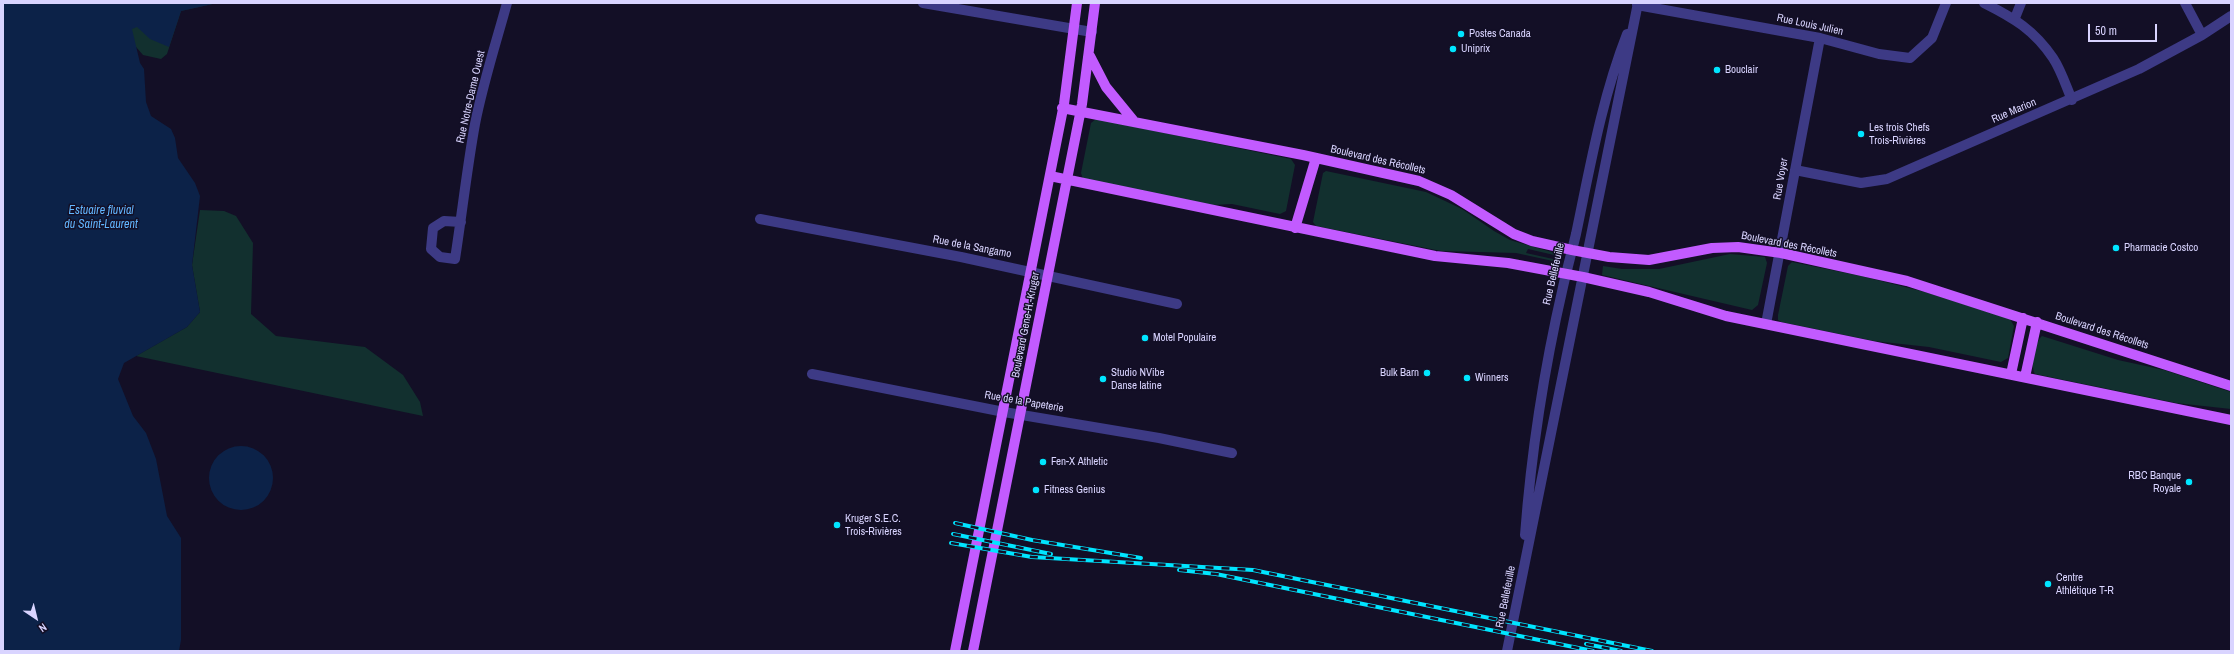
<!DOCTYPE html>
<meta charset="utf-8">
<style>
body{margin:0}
#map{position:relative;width:2234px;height:654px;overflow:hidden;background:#130f26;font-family:"Archivo Narrow",sans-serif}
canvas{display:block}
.frame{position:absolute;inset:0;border:4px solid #d9d4ff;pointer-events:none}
.north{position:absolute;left:16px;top:598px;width:40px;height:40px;-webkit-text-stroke:3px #130f26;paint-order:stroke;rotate:145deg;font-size:11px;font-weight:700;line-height:16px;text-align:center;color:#d9d4ff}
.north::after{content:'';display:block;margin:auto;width:14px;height:18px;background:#d9d4ff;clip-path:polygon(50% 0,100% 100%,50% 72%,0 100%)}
.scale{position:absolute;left:2088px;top:24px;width:69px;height:18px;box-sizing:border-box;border:2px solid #d9d4ff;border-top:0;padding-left:5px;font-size:12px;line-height:14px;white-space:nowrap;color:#d9d4ff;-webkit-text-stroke:3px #130f26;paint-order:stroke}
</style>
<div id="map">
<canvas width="2234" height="654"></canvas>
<div class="frame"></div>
<div class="north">N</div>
<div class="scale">50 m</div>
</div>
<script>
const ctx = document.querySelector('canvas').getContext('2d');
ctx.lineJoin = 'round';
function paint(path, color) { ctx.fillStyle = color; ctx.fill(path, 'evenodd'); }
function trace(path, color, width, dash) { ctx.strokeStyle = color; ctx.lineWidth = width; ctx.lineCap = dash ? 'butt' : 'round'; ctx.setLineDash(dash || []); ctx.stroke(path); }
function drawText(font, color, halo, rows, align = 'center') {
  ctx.font = font + ' "Archivo Narrow",sans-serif'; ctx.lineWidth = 3; ctx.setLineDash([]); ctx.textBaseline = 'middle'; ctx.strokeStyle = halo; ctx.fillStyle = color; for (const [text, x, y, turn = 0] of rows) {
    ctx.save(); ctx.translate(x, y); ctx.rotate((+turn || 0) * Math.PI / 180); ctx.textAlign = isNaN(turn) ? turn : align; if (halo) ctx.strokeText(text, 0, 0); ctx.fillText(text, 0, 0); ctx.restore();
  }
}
paint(new Path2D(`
 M217 3 181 11 167 54 161 59 143 55 130 40 119 6Z
 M1096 119 1291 159 1295 165 1286 211 1280 214 1232 204 1212 205 1083 179 1081 173 1091 123Z
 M1326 171 1426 192 1462 209 1494 231 1510 240 1555 253 1554 255 1528 249 1526 253 1553 259V261L1516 253 1441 251 1316 226 1313 222 1323 173Z
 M200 210 224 211 236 216 253 243 251 314 276 336 365 347 403 375 420 402 423 416 136 356 187 327 200 312 192 265Z
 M1730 254 1765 257 1767 263 1758 305 1752 310 1602 275 1603 266 1622 269H1659Z
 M1792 262 1861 276 1925 292 2010 319 2014 326 2008 358 2001 362 1929 347 1874 341 1781 322 1778 320V315L1788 266Z
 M2042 336 2118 360 2164 370 2231 392V409L2176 403 2035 374C2030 367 2035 342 2042 336Z`), '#12302f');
paint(new Path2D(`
 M3 3H217L181 11 169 47 150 39 137 27 132 29 140 63 144 69 146 102 151 116 171 129 175 138 178 158 195 183 200 196 192 265 200 312 187 327 124 363 118 379 133 416 146 433 156 459 167 516 181 538V640L179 651H3Z
 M209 478a32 32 0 1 1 64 0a32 32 0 1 1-64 0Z`), '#0c2248');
trace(new Path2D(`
 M923 3 1092 32
 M1984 3C2014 18 2034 30 2053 58 2061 70 2066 86 2072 100
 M2185 3 2202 35
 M1637 5 1820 38 1879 54 1910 58 1932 38 1946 3
 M2015 18 2021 3
 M1795 170 1861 183 1887 179 2139 69 2202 35 2231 16
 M760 219 961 257 1177 304
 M461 222 444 221 433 228 431 249 440 257 455 259C462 214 467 168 475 124 483 83 496 43 507 3
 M1766 324 1820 38
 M812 374 1004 412 1159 438 1232 453
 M1525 535C1531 455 1545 365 1563 287 1567 269 1572 251 1576 234 1590 167 1602 98 1627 34
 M1507 651 1638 3`), '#3d3a85', 10);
trace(new Path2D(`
 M1090 56 1106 87 1133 120
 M1062 108 1303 155 1419 181 1451 195 1514 234 1532 241 1572 250 1609 257 1649 260 1712 248 1738 247 1781 253 1907 281 2231 386
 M1050 176 1435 256 1508 263 1583 277 1649 292 1726 316 2231 420
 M1295 228 1316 158
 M2011 374 2023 318
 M2025 377 2037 322
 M955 651 1064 104 1077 3
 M973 651 1082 104 1095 3`), '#c25bff', 10);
const rail = new Path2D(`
 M955 523 1032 540 1141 558
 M953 534 1051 554
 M951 543 1032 557 1253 570 1652 651
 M1179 570 1216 574 1593 651
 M1586 644 1621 651`);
trace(rail, '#00e5ff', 4);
trace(rail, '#130f26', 2.5, [8]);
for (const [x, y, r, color] of [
 [1461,34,4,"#00e5ff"],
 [1453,49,4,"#00e5ff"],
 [1717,70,4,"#00e5ff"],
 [1861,134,4,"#00e5ff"],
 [2116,248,4,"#00e5ff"],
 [1145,338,4,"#00e5ff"],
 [1427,373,4,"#00e5ff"],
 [1467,378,4,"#00e5ff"],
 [1103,379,4,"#00e5ff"],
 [1043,462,4,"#00e5ff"],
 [2189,482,4,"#00e5ff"],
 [1036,490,4,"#00e5ff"],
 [837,525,4,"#00e5ff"],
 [2048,584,4,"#00e5ff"]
]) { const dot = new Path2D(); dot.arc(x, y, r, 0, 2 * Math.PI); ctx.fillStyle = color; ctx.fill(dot); trace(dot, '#130f26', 1.5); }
drawText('11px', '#d9d4ff', '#130f26', [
 ["Rue Louis Julien",1810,25,12],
 ["Rue Notre-Dame Ouest",471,97,-77],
 ["Rue Marion",2014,111,-23],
 ["Boulevard des Récollets",1378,160,13],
 ["Rue Voyer",1781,179,-80],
 ["Boulevard des Récollets",1789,245,11],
 ["Rue de la Sangamo",972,247,11],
 ["Rue Bellefeuille",1554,274,-77],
 ["Boulevard Gene-H.-Kruger",1026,325,-79],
 ["Boulevard des Récollets",2102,331,18],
 ["Rue de la Papeterie",1024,402,10],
 ["Rue Bellefeuille",1506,597,-79]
]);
drawText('11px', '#d9d4ff', '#130f26', [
 ["Postes Canada",1469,34],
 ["Uniprix",1461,49],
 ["Bouclair",1725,70],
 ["Les trois Chefs",1869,128],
 ["Trois-Rivières",1869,141],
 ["Pharmacie Costco",2124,248],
 ["Motel Populaire",1153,338],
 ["Studio NVibe",1111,373],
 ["Danse latine",1111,386],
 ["Bulk Barn",1419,373,"right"],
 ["Winners",1475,378],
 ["Fen-X Athletic",1051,462],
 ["RBC Banque",2181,476,"right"],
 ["Royale",2181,489,"right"],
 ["Fitness Genius",1044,490],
 ["Kruger S.E.C.",845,519],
 ["Trois-Rivières",845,532],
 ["Centre",2056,578],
 ["Athlétique T-R",2056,591]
], 'left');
drawText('italic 12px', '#62b6ff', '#130f26', [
 ["Estuaire fluvial",101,211],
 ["du Saint-Laurent",101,225]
]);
</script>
